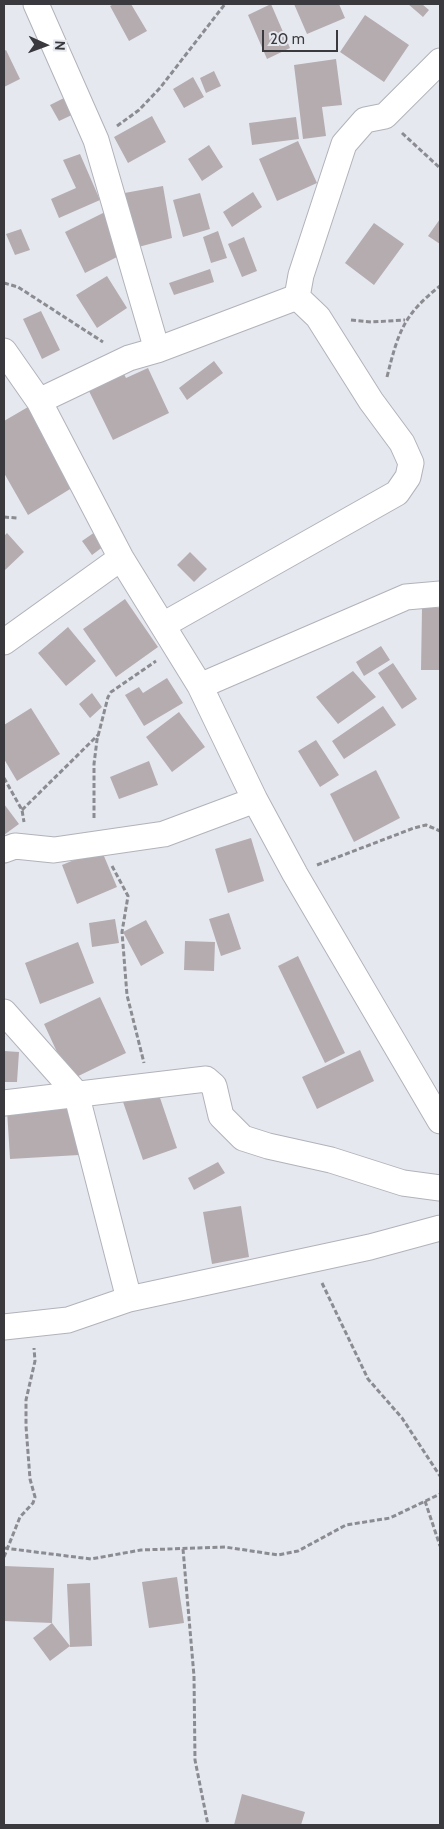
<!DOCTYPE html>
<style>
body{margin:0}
#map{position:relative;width:444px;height:1829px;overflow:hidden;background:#e6e8f0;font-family:Cabin,sans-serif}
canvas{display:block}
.frame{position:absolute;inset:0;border:5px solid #3a3a3e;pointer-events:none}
.north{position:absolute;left:20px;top:20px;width:50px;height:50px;-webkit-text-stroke:4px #e6e8f0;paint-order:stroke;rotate:92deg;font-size:14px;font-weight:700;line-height:20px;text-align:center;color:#3a3a3e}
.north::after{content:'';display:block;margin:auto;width:18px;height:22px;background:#3a3a3e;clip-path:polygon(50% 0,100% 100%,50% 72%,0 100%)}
.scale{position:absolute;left:262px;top:30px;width:76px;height:22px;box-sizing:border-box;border:2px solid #3a3a3e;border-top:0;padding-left:6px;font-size:15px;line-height:18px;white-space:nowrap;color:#3a3a3e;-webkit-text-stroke:4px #e6e8f0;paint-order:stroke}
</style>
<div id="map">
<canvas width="444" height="1829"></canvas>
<div class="frame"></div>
<div class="north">N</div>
<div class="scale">20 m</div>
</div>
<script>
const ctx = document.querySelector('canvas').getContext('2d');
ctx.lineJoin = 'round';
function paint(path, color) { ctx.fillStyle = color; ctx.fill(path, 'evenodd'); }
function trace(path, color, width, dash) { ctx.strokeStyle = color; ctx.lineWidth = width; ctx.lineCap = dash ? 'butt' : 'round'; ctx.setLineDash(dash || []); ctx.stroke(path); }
paint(new Path2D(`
 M114 4H131L147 31 129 41 110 6Z
 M271 4 290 48 267 59 248 15Z
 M294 4H339L345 18 307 34Z
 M408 4H422L429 10 423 17Z
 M365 15 409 45 384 82 340 52Z
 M6 50 20 79 4 87V51Z
 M336 59 342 105 322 107 326 136 303 139 294 65Z
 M214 71 221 86 206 93 200 78Z
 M193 77 204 97 184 108 173 89Z
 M66 97 74 114 59 121 50 105Z
 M152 116 166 142 128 163 114 137Z
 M296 117 299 139 252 145 249 123Z
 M298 141 317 183 277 201 259 159Z
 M209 145 223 167 202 181 188 159Z
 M80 154 100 200 59 218 51 199 76 188 63 160Z
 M163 186 172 238 131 249 119 194Z
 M253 192 262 207 232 227 223 212Z
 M200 193 210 229 183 237 173 200Z
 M105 212 125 253 85 273 65 232Z
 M440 219V244L428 236Z
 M374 223 404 244 374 285 345 263Z
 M21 229 30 250 15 255 6 234Z
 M218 231 227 258 211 263 203 237Z
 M244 237 257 271 242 277 228 244Z
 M210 269 214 282 174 295 169 283Z
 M107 276 127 308 97 328 76 295Z
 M41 311 60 350 42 359 23 319Z
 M214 361 223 373 187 400 179 388Z
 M148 368 169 413 113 440 87 387 122 370 126 378Z
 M28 407 75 486 28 515 4 473V421Z
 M95 532 104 546 92 555 82 541Z
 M7 533 24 552 4 571V536Z
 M190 552 207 569 194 582 177 565Z
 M125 599 158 647 116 677 83 629Z
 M422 608H440V670H421Z
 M68 627 96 661 66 686 38 653Z
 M381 646 390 660 364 676 356 662Z
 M393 663 417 699 402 709 378 673Z
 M353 671 376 697 338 724 316 697Z
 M167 678 183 703 144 726 125 695 139 687 143 693Z
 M92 693 102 707 90 718 79 704Z
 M383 706 396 725 344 759 332 741Z
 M31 708 60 754 17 781 4 759V725Z
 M179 712 205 747 172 772 146 737Z
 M316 740 339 775 320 787 298 751Z
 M149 761 158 785 119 799 110 777Z
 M376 770 400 818 354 842 330 794Z
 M4 804 19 824 4 835Z
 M251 838 264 881 228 893 215 849Z
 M101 849 117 887 77 904 62 865Z
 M229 913 241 949 221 956 209 919Z
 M115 919 119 943 92 947 89 923Z
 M146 920 164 953 141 966 123 932Z
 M185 941 215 942 214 971 184 970Z
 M78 942 94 983 40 1004 25 963Z
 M298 956 345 1053 325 1063 278 966Z
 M100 997 126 1053 70 1080 44 1024Z
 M360 1050 374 1081 317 1109 302 1077Z
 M4 1051 19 1052 17 1082H4Z
 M156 1086 177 1148 143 1160 122 1099Z
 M76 1105 79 1155 10 1159 7 1110Z
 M218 1162 225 1173 194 1190 188 1178Z
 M241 1206 249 1257 212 1264 203 1212Z
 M4 1566 54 1568 52 1623 4 1621Z
 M177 1577 184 1623 149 1628 142 1582Z
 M90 1583 92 1646 70 1647 67 1584Z
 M52 1623 70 1646 50 1661 33 1638Z
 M242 1794 305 1812 301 1825H234Z`), '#b5acb0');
const minor = new Path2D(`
 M36 4 96 140 157 350
 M4 351 39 401 121 558 200 686 255 800 295 874 440 1121
 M39 401 129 358 157 350 297 297 301 275 344 144 365 120 385 116 440 61
 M163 625 397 493 408 477 411 463 402 443 371 401 318 317 297 297
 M4 642 121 558
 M200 686 406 597 440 594
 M4 850 15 846 54 850 164 834 255 800
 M4 1012 76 1093 129 1299
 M4 1103 206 1079 214 1086 221 1116 243 1138 268 1146 331 1160 403 1183 440 1188
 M4 1327 68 1320 129 1299 370 1247 440 1228`);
trace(minor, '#b1b2ba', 27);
trace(new Path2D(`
 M117 126 139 110 160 88 225 4
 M402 133 440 168
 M4 283 18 287 103 342
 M351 320 371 322 405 320
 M387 377C398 333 403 315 440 286
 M4 517 17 518
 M4 778 22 810 24 822
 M22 810 98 735
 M94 818V764L97 740 108 697 111 692 156 661
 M317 865 414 828 426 825 440 831
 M112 866 128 896 122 932 127 995 144 1063
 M322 1283 368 1379 402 1418 440 1476
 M425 1501 440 1546
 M4 1548 91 1559 141 1550 225 1547 278 1555 298 1551 346 1525 390 1518 440 1494
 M183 1549 194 1676 195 1760 208 1825
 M4 1557 20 1517 33 1503 35 1497 30 1479 26 1426V1400L35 1361 34 1348`), '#8b8c91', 3, [5, 2.5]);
trace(minor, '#fff', 25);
</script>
